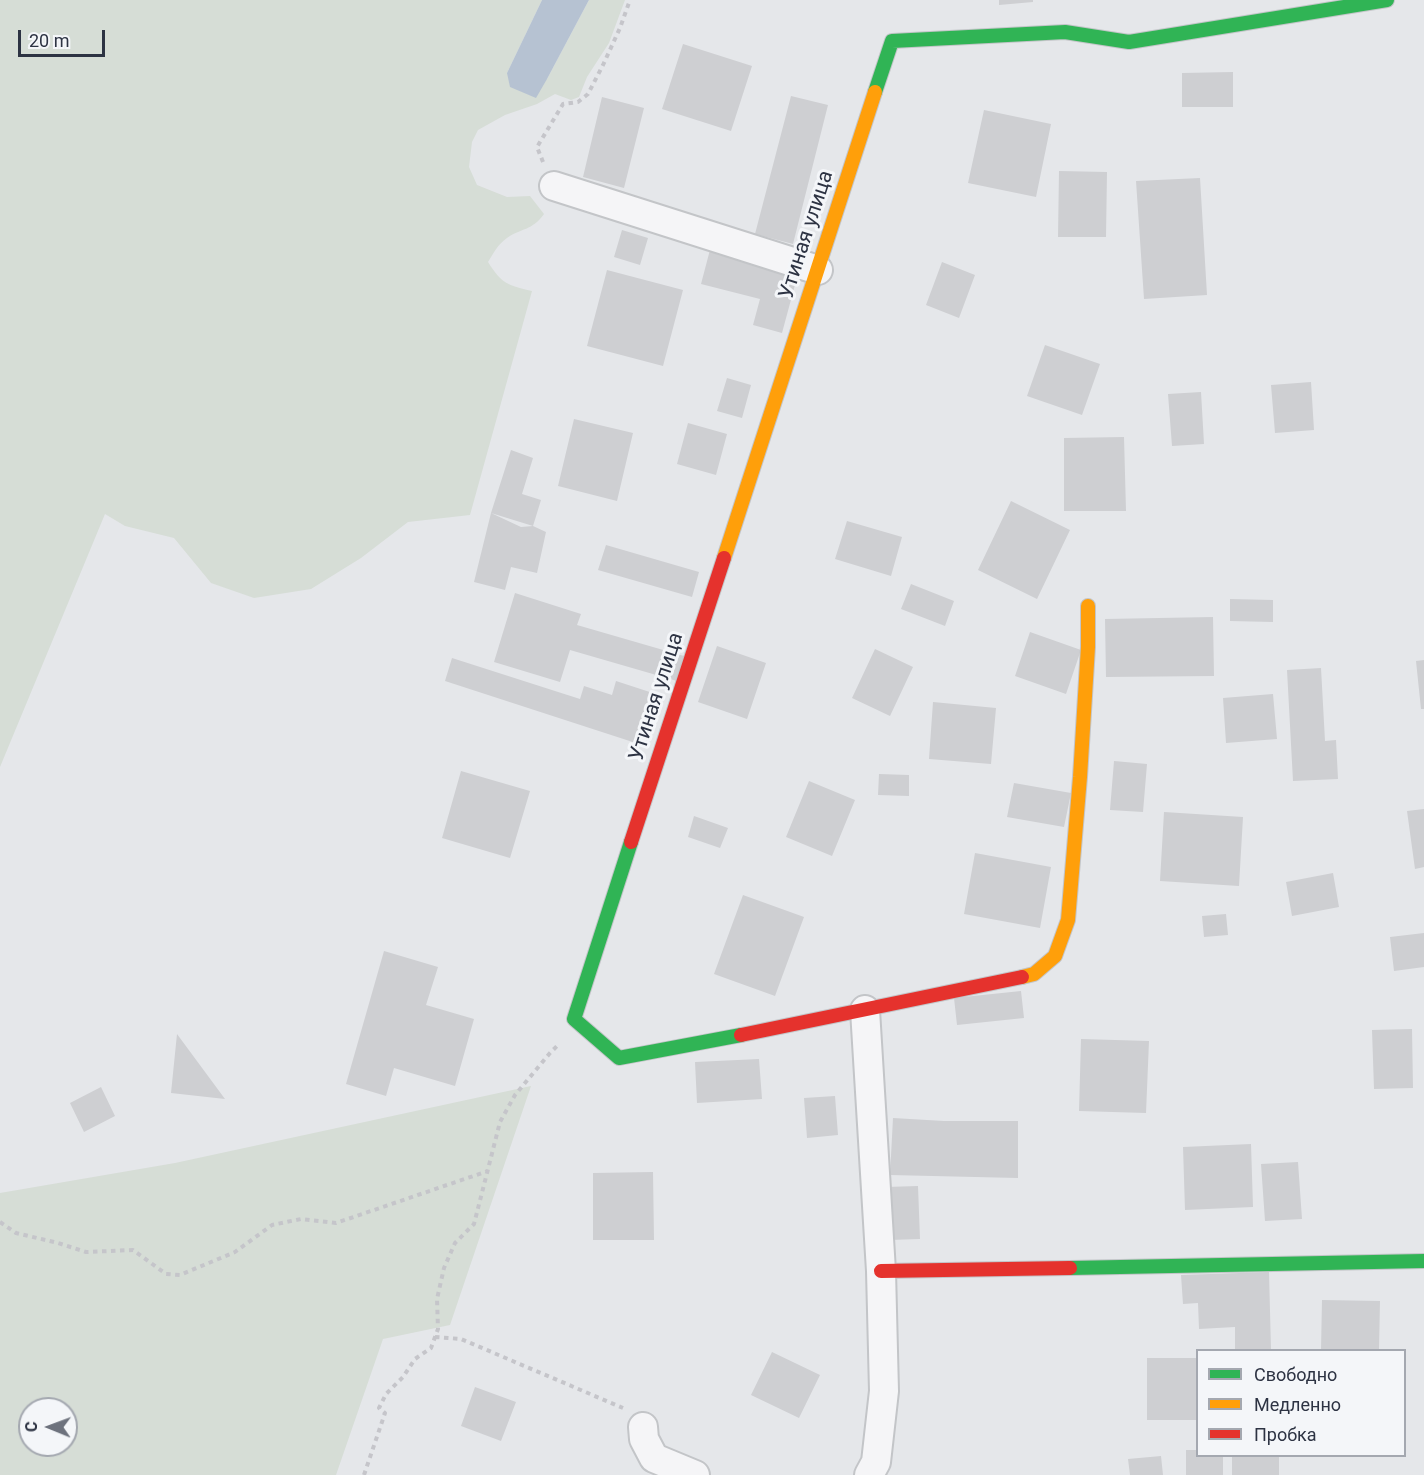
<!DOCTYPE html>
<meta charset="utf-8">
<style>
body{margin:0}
#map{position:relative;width:1424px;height:1475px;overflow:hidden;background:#e5e7ea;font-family:Roboto,sans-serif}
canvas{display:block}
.legend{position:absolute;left:1196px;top:1349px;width:210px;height:108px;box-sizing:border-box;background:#f4f6f9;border:2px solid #a4a8b0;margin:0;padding:8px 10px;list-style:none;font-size:18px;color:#2d3343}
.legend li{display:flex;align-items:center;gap:12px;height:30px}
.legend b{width:30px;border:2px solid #a4a8b0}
.north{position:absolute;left:18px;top:1397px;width:60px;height:60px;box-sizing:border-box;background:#f4f6f9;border:2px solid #a4a8b0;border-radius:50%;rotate:271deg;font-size:16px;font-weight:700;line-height:24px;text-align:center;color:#2d3343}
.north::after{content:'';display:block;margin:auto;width:21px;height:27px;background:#6d727d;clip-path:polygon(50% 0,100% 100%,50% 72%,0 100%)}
.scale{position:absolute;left:18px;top:30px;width:87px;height:27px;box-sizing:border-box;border:3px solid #2d3343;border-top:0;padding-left:8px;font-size:18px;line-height:21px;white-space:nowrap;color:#2d3343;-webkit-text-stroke:4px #f4f6f9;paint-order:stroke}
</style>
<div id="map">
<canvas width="1424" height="1475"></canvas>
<ul class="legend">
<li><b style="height:8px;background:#30b455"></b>Свободно</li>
<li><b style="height:8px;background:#ff9f0a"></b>Медленно</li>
<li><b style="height:8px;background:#e5322d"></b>Пробка</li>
</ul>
<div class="north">С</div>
<div class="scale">20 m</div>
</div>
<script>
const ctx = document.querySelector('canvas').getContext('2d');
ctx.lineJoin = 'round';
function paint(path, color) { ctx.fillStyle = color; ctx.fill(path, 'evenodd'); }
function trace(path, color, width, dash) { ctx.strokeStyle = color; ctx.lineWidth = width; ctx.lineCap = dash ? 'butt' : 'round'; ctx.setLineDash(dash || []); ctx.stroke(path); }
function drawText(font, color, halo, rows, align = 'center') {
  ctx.font = font + ' Roboto,sans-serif'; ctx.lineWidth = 6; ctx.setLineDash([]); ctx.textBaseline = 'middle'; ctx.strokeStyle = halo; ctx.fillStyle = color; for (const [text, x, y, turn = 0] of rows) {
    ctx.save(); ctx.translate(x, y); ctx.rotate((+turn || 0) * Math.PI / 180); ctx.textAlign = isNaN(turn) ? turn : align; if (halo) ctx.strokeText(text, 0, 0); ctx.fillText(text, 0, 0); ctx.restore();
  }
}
paint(new Path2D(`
 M0 0H542L507 73 547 79 589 0H625L609 43 587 77 579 97 571 100 555 94 537 104 505 115 478 130 472 142 469 167 477 185 507 197 530 196 544 214C532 231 521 228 507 238 498 244 493 254 488 262 502 284 507 285 532 291L470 515 408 522 361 558 311 589 254 598 211 583 174 538 125 526 105 514 0 767Z
 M531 1086 450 1325 383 1339 336 1475H0V1193L175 1163ZM30 1409H66V1445H30Z`), '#d6ddd6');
paint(new Path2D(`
 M542 0H589L547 79 536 98 510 87 507 73Z`), '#b6c2d2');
paint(new Path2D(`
 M999 0H1033V2L999 5Z
 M683 44 752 66 731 131 662 109Z
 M1233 72V107H1182V73Z
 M791 96 828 105 793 244 755 234Z
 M602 97 644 108 624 188 583 177Z
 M984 110 1051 124 1036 197 968 183Z
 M1059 171 1107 172 1106 237H1058Z
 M1200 178 1207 295 1144 299 1136 181Z
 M622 230 648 238 640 265 614 257Z
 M711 246 799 270 782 333 753 325 760 299 701 284Z
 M942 262 975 275 959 318 926 305Z
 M607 270 683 290 663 366 587 346Z
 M1045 345 1100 364 1082 415 1027 396Z
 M727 378 751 385 742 418 717 411Z
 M1311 382 1314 430 1275 433 1271 385Z
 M1201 392 1204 444 1172 446 1168 394Z
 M574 419 633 433 617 501 558 486Z
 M688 423 727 434 716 475 677 464Z
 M1124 437 1126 511H1064V438Z
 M511 450 533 458 522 494 541 500 533 526 491 513 521 527 533 526 546 532 537 573 511 567 505 590 474 582 491 513Z
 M1011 501 1070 530 1037 599 978 570Z
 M847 521 902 537 891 576 835 559Z
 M606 545 699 572 692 597 598 570Z
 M911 584 954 601 945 626 901 609Z
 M515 593 581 614 577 625 684 656 677 681 570 650 560 682 494 662Z
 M1230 599 1273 600V622L1230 621Z
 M1213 617 1214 676 1106 677 1105 619Z
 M1030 632 1081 650 1066 694 1015 676Z
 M717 646 766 663 747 719 698 702Z
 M875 649 913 667 890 716 852 698Z
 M452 658 580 699 584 686 612 695 616 681 662 696 645 746 445 681Z
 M1424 660V709H1421L1416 661Z
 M1321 668 1325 741 1336 740 1338 779 1293 781 1287 670Z
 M1273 694 1277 739 1226 743 1223 698Z
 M933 702 996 708 991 764 929 759Z
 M1114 761 1147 764 1143 812 1110 810Z
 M461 771 530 791 510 858 442 838Z
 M879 774 909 775V796L878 795Z
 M809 781 855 800 832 856 786 837Z
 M1014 783 1071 793 1064 827 1007 817Z
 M1424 809V867L1415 869 1407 811Z
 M1164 812 1243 817 1239 886 1160 881Z
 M694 816 728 828 720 848 688 837Z
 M975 853 1051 867 1040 928 964 914Z
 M1333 873 1339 907 1292 916 1286 882Z
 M743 895 804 917 775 996 714 974Z
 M1226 914 1228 935 1204 937 1202 916Z
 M1424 933V967L1394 971 1390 937Z
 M384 951 438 967 426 1005 474 1019 455 1086 394 1068 386 1096 346 1084Z
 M1021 991 1024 1018 957 1025 954 998Z
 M1412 1029 1413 1088 1374 1089 1372 1030Z
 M177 1034 225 1099 171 1093Z
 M1081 1039 1149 1041 1146 1113 1079 1111Z
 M759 1059 762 1099 697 1103 695 1062Z
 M101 1087 115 1116 84 1132 70 1103Z
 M835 1096 838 1135 807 1138 804 1098Z
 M893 1118 944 1121H1018V1178L890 1175Z
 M1251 1144 1253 1207 1185 1210 1183 1147Z
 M1298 1162 1302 1219 1265 1221 1261 1164Z
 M653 1172 654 1240H593V1173Z
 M918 1186 920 1239 889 1240 886 1187Z
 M1269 1272 1271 1350H1235V1327L1199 1329 1198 1303 1183 1304 1181 1275Z
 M1322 1300 1380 1301 1379 1350H1321Z
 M772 1352 820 1375 799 1418 751 1395Z
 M1147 1358H1198V1420H1147Z
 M475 1387 516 1402 501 1441 461 1426Z
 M1186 1450H1198V1456H1223V1475H1186Z
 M1161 1456 1163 1475H1130L1128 1459Z
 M1232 1456H1279V1475H1232Z`), '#cecfd2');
const street = new Path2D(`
 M554 186 818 270
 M865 1010 881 1271 884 1391 876 1462 869 1475
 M643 1427 644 1439 654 1458 695 1475`);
const fast = new Path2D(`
 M875 92 892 41 1065 32 1129 42 1387 0
 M631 842 574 1019 619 1058 741 1035
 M1070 1268 1424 1261`);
const slow = new Path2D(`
 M724 558 875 92
 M1022 977 1034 974 1055 956 1068 920 1080 777 1088 647V606`);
const jam = new Path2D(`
 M631 842 724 558
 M741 1035 1022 977
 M881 1271 1070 1268`);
trace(street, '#c3c5c8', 32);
trace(fast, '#c3c5c8', 16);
trace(slow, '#c3c5c8', 16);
trace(jam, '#c3c5c8', 16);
trace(new Path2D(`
 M543 162 537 147 563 104 578 102 588 94 603 65 620 28 630 0
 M0 1222 16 1233 58 1243 86 1252 133 1250 166 1274 180 1275 235 1252 272 1225 301 1219 336 1223 488 1171
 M435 1337 461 1339 623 1408
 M364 1475 385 1413 379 1408 386 1394 403 1377 415 1359 431 1348 438 1329 437 1299 444 1268 455 1243 474 1224 500 1122 515 1095 550 1053 558 1045`), '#c5c5ca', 4, [4.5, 4.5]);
trace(street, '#f5f5f7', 28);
trace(fast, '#30b455', 14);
trace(slow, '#ff9f0a', 14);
trace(jam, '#e5322d', 14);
drawText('21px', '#2d3343', '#f4f6f9', [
 ["Утиная улица",807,235,-72],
 ["Утиная улица",657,697,-72]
]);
</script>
